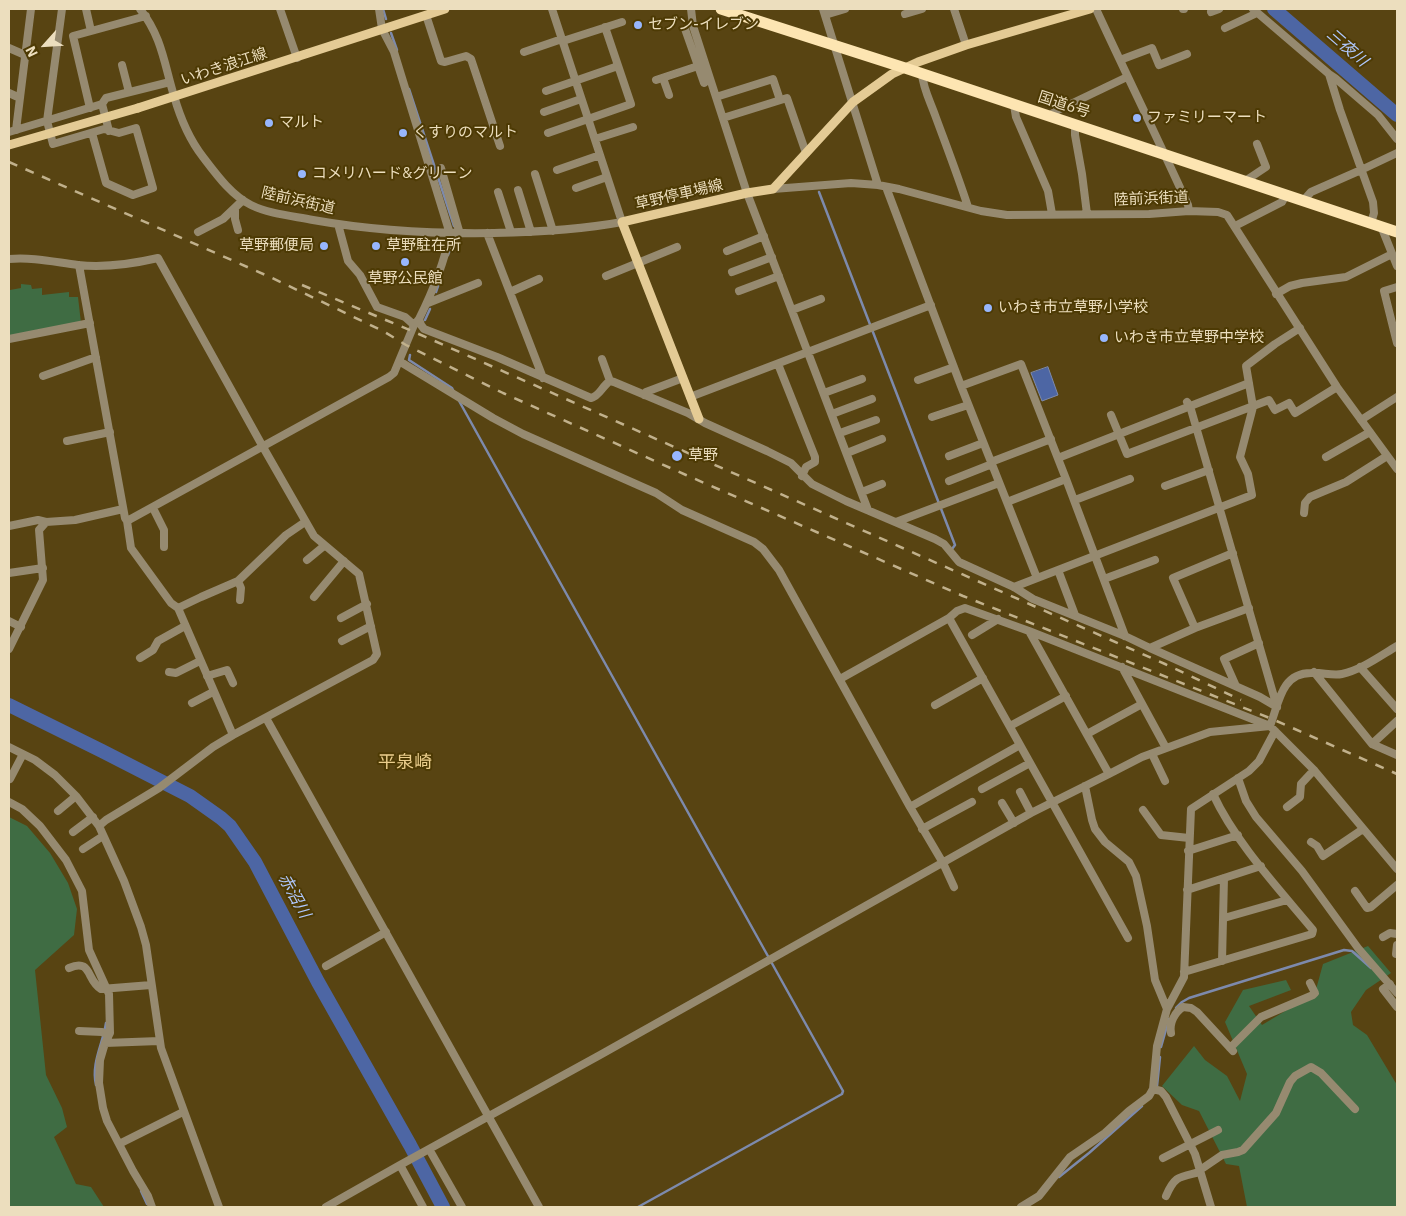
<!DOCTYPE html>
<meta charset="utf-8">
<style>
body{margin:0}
#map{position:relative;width:1406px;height:1216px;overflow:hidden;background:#584412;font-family:"IBM Plex Sans",sans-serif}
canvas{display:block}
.frame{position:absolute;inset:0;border:10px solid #ecdebe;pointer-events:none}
.north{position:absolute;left:20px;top:20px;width:50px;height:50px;-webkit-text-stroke:4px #4d3a04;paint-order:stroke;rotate:244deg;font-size:14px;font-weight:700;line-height:20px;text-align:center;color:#ecdebe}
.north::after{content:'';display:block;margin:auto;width:18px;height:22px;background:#ecdebe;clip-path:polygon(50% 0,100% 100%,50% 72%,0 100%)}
</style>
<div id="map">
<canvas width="1406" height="1216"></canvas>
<div class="frame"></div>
<div class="north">N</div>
</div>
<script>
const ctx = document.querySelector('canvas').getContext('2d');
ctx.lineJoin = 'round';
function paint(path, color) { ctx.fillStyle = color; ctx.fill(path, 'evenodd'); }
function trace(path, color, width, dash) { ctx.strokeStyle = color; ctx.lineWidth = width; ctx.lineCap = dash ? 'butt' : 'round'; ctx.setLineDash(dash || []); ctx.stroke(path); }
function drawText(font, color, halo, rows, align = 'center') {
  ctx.font = font + ' "IBM Plex Sans","Noto Sans JP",sans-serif'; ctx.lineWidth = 4; ctx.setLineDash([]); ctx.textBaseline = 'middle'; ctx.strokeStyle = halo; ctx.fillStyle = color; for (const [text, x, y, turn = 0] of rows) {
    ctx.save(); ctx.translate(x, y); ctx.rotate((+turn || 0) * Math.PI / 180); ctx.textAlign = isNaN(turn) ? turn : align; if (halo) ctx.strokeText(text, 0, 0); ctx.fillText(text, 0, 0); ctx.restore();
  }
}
paint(new Path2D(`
 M9 281 10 290 21 288V284L31 285 32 289 42 288V295L69 292V297H78L81 323 9 337Z
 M9 817 27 826 50 853 68 883 77 909 74 935 35 970 46 1075 62 1108 67 1127 54 1137 76 1184 91 1187 104 1207H9Z
 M1368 946 1391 973 1366 990 1351 1012 1353 1025 1367 1035 1397 1085V1207H1247L1239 1166 1226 1164 1199 1111 1182 1105 1162 1086 1194 1046 1205 1060 1227 1076 1240 1101 1247 1074 1225 1022 1243 990 1286 980 1291 990 1249 1006 1262 1025 1315 993 1323 964Z`), '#3f6c43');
const water = new Path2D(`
 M1048 367 1058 395 1042 401 1031 373Z`);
paint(water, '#4d66a4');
trace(water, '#7d8aac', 1);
trace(new Path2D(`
 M383 9 386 19
 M391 33 397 50
 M409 89 454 226
 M819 192 955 545 952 549
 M448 255 454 237
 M436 292 441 277
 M425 320 430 309
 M410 355 409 360 452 388 453 390
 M458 399 843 1091 842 1094 638 1207
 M1176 1008 1182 1002 1189 998 1344 950 1352 951 1371 968
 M1161 1047 1169 1019
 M96 1085C91 1063 103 1044 106 1023
 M1157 1086 1160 1057
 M1059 1177 1089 1153 1142 1106
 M141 1191 147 1204`), '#7d8aac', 2.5);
trace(new Path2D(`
 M1274 9 1397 115
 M9 705 102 751 190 796 221 818 230 826 255 862 318 982 410 1145 443 1207`), '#4d66a4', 14);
trace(new Path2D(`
 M62 9 47 121 53 144 104 129 119 133 136 128 153 188 133 195 106 183 92 133
 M86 9 91 31
 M140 9C162 37 164 63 174 96 180 117 189 139 203 157 216 174 231 195 251 205 269 214 293 216 313 220 375 231 431 234 494 233 538 232 579 230 622 222L552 9
 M280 9 297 58
 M379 9 382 29 394 52 450 234C444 263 432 293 419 319L421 325 424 329 497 357 591 398C600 396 602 386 610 381L614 382 688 413 705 423 767 451 791 463 812 484 846 501 935 539 944 544 959 562 1014 587 1033 599 1125 636 1150 648 1260 697 1277 707
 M691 9 693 26 747 193 868 510
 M823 9 878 185
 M954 9 966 45
 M1096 9C1126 74 1158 139 1188 205L1189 211
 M1183 9H1184
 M1253 9 1329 74 1340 110 1373 202 1374 213 1371 223
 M1211 12 1219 9
 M905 14 922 9
 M426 15 441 61 445 62 466 56 471 59 500 146
 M825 15 845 9
 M1225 28 1257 13
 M685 29 704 83
 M563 41 622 22
 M9 48 25 55
 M524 52 562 39
 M1120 60 1152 48 1159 65 1187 54
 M122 65 129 92
 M922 74C923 88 930 101 935 115 946 145 958 176 968 207
 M1329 74 1335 78 1378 115 1397 139
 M663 78 669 95
 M656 80 698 66
 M546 91 618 66
 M9 93 20 98
 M716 97 773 79 780 100
 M1014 105 1016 117 1048 191 1052 214
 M90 108 73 36 146 16
 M544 112 581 99
 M1049 116 1056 111 1127 77
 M723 118 787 98 806 153
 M1075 125V135L1082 174 1087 214
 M16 130 31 9
 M109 131 102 104 106 98 170 82
 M9 132 102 104
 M548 133 631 104 605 27
 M595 139 633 127
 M441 168 460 234
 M557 170 600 155
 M535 174 553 231
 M1245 181 1266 167 1257 144
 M886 187 961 386 1037 578
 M576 188 607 177
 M773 189 851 183 878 185 899 189 981 211 1007 215 1149 214 1189 211 1218 212 1227 215 1337 387 1397 469
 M518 190 531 232
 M498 192 511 232
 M1303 201 1311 192 1361 170 1397 153
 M235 208V219L238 230
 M338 224 348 261 360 275 377 307 405 317 414 325
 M1235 226 1282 202 1286 195
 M1381 226 1397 266
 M198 232 223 219 243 200
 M487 233 543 378
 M727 251 764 236
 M9 259C33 257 54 262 78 265 105 268 132 264 158 258L263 447 314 536 359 574 377 654 373 660 233 735 213 747 159 788 106 820 99 826
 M79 265 125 518 127 521 389 377 394 373 414 325 419 319
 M732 272 772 257
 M606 276 677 247
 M1397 287 1384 291 1397 343
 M739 291 779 276
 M510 292 539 279
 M1276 294 1290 286 1302 283 1346 277 1392 254
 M428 303 478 283
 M792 310 821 299
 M9 339 90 323
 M602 359 610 381
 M399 361 493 418 523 434 656 493 682 510 754 542 763 549 779 570 910 807 943 863 954 887
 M778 364 815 457V462L806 467 802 476
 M43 376 96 357
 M918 380 954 367
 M961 386 1021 364 1066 479 1125 636
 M824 393 862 379
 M644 395 646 392 683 378
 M690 397 931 305
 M1187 402 1190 406 1277 707
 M832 414 872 399
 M1111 415 1127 454 1269 400 1275 410 1289 403 1295 413 1337 387
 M932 417 968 405
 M1361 420 1397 397
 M840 433 876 420
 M67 441 110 432
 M847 453 882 439
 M949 456 983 443
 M1326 457 1370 432
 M1058 458 1249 383
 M991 462 1051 439
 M949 481 992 464
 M1165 486 1209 470
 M862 492 882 484
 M1075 500 1130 479
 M1007 502 1066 479
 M153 508 164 530V547
 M1304 513 1305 503 1310 497 1346 482 1387 456
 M127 521 131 548 171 603 178 608 233 735
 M896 522 999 483
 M9 526 38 520 46 522
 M307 560 324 546
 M1058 570 1075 615
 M9 573 43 568
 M1104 579 1155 560
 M238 581 241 588 240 600
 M1014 587 1252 495 1248 474 1240 457 1253 407 1246 366 1275 344 1300 328
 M314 597 344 561
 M178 608 201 597 238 581 286 535 305 522
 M341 618 367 604
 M949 618 1128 938
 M9 621 21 627
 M1195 628 1173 578 1233 553
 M1029 631 1270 726 1314 770 1397 869
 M972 635 998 619
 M342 641 371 626
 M1150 648 1195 628 1249 608
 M9 649 43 580 39 530 46 522 75 520 123 509
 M140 658 153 650 158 641 185 626
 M1122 667 1166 748
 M1360 667 1397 709
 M169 672 176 673 200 661
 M1314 672 1372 744 1397 755
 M207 676 227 670 233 683
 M840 679 949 618 957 611 965 608 1029 631 1109 774
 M1236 686 1224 659 1259 643
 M192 703 213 692
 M935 705 983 678
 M266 718 539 1207
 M1010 726 1066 696
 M1087 734 1142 704
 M1372 744 1397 721
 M9 747 35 760 55 775 76 796 99 826 124 881 141 927 146 945 161 1048 219 1207
 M1152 754 1165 781
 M1238 778 1246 801 1256 817 1302 871 1358 948 1397 993
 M10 779 23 754
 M982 789 1030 763
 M1020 792 1031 813
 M9 802 22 809 40 826 66 860 82 891 89 950 109 994 110 1033 105 1043 100 1060 99 1083 103 1108 107 1121 133 1171 148 1196 152 1207
 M1002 803 1014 823
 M910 807 1020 745
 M1287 807 1300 797 1301 784 1314 770
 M1143 810 1161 835 1189 838
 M58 811 76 796
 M922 829 972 802
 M73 832 93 817
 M1311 842 1317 846 1323 856 1363 829
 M83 849 103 836
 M1188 851 1238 835
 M1187 890 1261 866
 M1355 891 1367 908 1371 907 1397 885
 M1224 918 1287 900
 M1383 937 1390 933 1397 934
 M1396 954 1397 945
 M1222 961 1224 878
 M326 966 386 932
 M69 968C92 958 86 980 101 989L151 985
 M1184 972 1312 934 1313 930C1279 889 1235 842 1213 794
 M1390 984 1383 989 1397 1007
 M1167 1009 1184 977 1191 809 1249 771 1259 761 1275 731
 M79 1031 102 1032 109 1035
 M1171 1033C1169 1023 1175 1012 1183 1007L1191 1008 1197 1012 1233 1051
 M105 1043 159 1041
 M1230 1048 1261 1017 1313 995 1315 993 1310 983
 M1153 1089 1161 1091 1166 1097 1195 1154 1211 1207
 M119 1144 183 1112
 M429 1149 462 1207
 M1163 1158 1218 1130
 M400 1165 423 1207
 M1200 1170 1222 1155 1238 1152 1243 1150 1276 1113 1290 1082 1295 1076 1311 1067 1321 1073 1355 1109
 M1166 1196C1175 1175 1180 1177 1200 1172
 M326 1207 400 1165 600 1055 1031 813 1109 774 1142 757 1210 732 1270 726C1279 703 1281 673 1311 673 1321 672 1332 676 1342 674 1361 670 1380 656 1397 646
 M1021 1207 1039 1196 1070 1157 1105 1133 1129 1111 1149 1096 1153 1089 1157 1046 1167 1009 1155 980 1147 926 1136 876 1129 862 1105 842 1095 829 1092 820 1085 786`), '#968a70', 8);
trace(new Path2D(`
 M138 108 445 9
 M699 419 622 222 747 193 773 189 853 102 892 74 918 62 966 45 1090 9`), '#e4cb95', 9);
trace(new Path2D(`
 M721 9 905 68 1397 232`), '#fde5b2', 11);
trace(new Path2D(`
 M9 162 270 277 383 331 406 345 503 393 686 475 963 596 1272 719 1397 774
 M302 285 412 331 1165 664 1241 700`), '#c1b18c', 2.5, [9, 9]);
trace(new Path2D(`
 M9 145 138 108`), '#e4cb95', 9);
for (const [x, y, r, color] of [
 [638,25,5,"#97b6fd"],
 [1137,118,5,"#97b6fd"],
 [269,123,5,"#97b6fd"],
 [403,133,5,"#97b6fd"],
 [302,174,5,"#97b6fd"],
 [324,246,5,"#97b6fd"],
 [376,246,5,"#97b6fd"],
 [405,262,5,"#97b6fd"],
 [988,308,5,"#97b6fd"],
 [1104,338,5,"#97b6fd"],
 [677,456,6,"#97b6fd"]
]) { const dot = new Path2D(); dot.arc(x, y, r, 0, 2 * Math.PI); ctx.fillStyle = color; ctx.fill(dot); trace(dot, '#4d3a04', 2); }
drawText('15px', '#ecdebe', '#4d3a04', [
 ["セブン-イレブン",648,25],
 ["ファミリーマート",1147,118],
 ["マルト",279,123],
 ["くすりのマルト",413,133],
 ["コメリハード&グリーン",312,174],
 ["草野郵便局",314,246,"right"],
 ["草野駐在所",386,246],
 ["草野公民館",405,279,"center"],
 ["いわき市立草野小学校",998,308],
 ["いわき市立草野中学校",1114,338],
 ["草野",688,456]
], 'left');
drawText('15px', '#ecdebe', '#4d3a04', [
 ["いわき浪江線",224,67,-18],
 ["国道6号",1064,105,18],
 ["草野停車場線",679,195,-13],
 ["陸前浜街道",1151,199,-2],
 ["陸前浜街道",298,201,13]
]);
drawText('italic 16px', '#b0c8fd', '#4d3a04', [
 ["三夜川",1347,48,41],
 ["赤沼川",294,896,61]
]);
drawText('18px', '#ebce8d', '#4d3a04', [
 ["平泉崎",405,763]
]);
</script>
